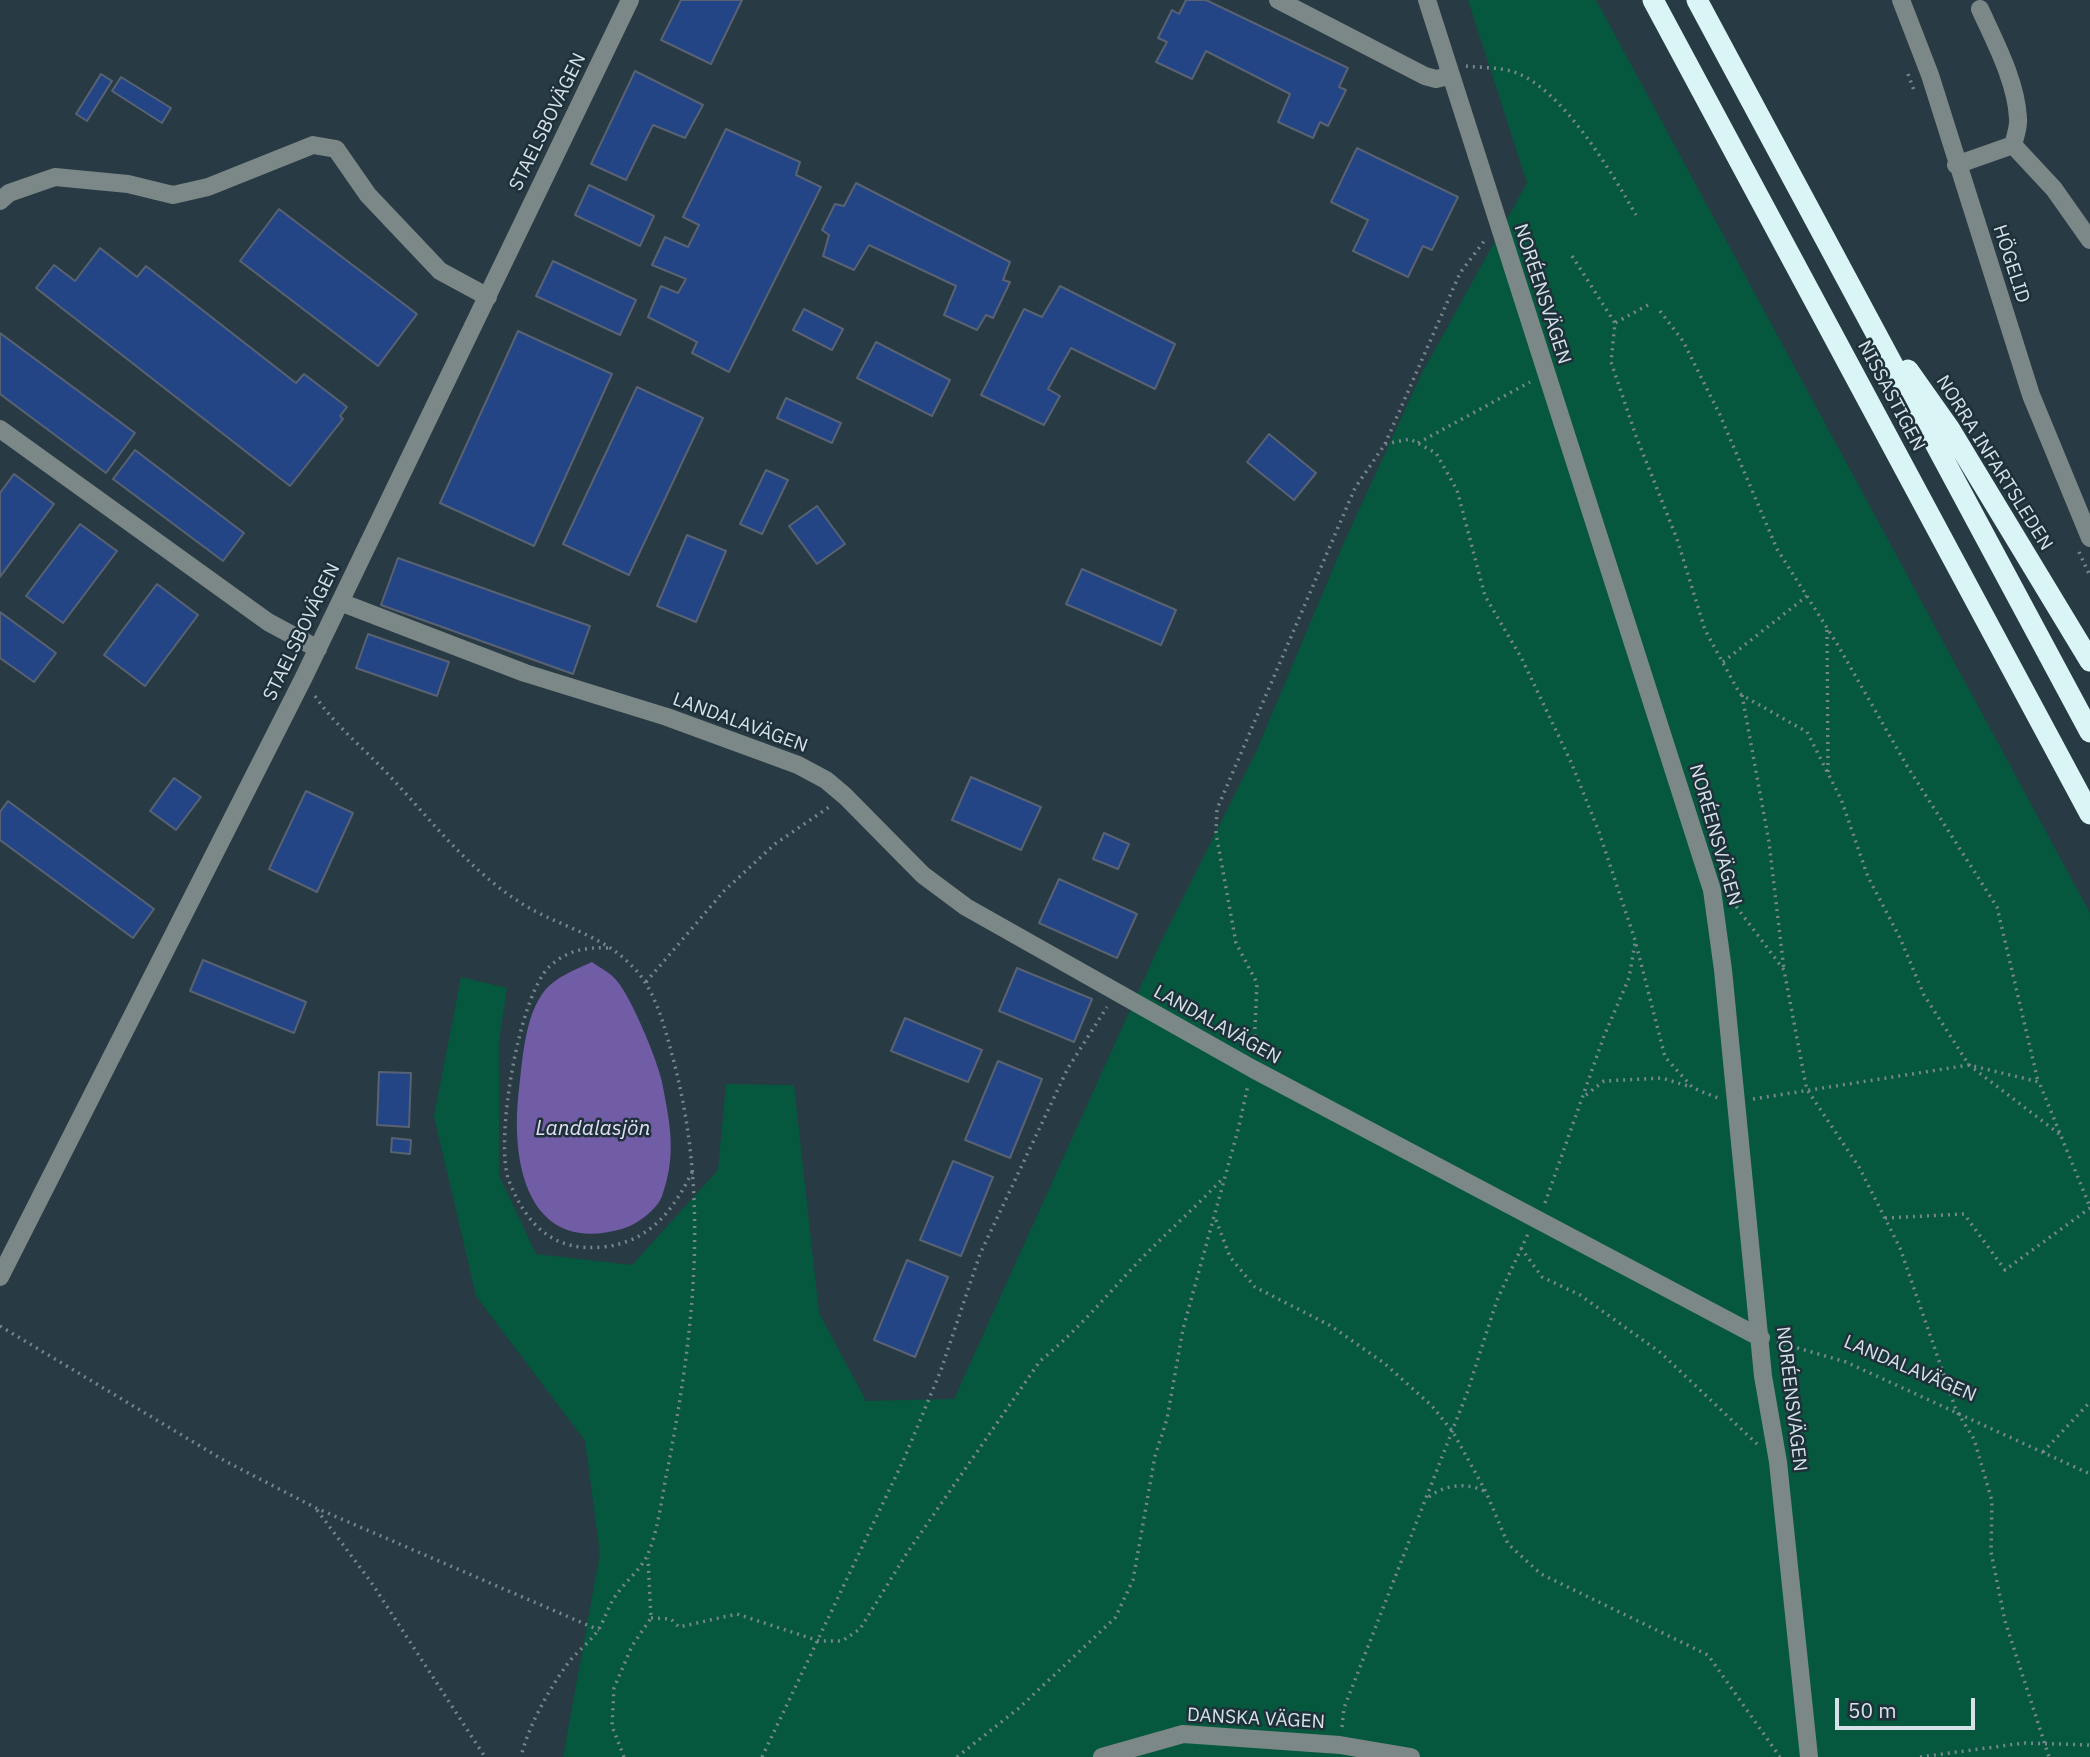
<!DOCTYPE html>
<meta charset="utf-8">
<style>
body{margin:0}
#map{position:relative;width:2090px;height:1757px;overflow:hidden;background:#283a43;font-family:"IBM Plex Sans",sans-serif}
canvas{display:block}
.scale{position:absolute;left:1835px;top:1698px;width:140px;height:32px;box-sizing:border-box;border:4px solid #d7e2e8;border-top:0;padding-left:9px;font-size:21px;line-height:24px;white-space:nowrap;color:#d7e2e8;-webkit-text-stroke:5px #1e3039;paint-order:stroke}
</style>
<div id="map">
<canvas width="2090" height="1757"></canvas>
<div class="scale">50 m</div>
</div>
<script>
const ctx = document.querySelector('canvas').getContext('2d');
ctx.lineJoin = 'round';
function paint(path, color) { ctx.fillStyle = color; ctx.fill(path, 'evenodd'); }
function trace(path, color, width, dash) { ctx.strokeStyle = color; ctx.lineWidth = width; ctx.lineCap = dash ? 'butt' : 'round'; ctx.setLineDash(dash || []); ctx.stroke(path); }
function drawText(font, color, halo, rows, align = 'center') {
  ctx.font = font + ' "IBM Plex Sans",sans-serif'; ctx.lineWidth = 5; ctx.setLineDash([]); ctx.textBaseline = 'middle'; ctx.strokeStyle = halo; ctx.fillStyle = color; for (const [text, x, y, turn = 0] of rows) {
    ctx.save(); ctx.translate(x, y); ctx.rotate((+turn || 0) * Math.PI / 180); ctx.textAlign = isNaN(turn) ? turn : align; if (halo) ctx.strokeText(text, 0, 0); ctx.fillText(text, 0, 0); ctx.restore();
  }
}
paint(new Path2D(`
 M1468 0H1596L2090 913V1757H563L600 1553 585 1441 476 1296 434 1116 461 977 507 988 499 1041V1175L536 1254 632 1265 718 1170 726 1084 794 1085 819 1313 866 1401 954 1399 1160 944 1256 752 1345 540 1422 373 1527 183Z`), '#05583e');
paint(new Path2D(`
 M592 962C600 968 611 973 617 981 632 999 657 1059 662 1082 670 1124 677 1154 662 1196 657 1210 636 1225 622 1229 527 1256 510 1162 519 1089 523 1057 525 1008 550 985 561 975 579 968 592 962Z`), '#715da6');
const building = new Path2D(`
 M681 0H742L711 64 661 40Z
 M1186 0H1206L1348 68 1339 87 1346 90 1328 126 1320 122 1313 138 1278 122 1290 94 1206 51 1192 79 1156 62 1167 42 1158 38 1172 10 1179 14Z
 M635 71 703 105 685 138 653 125 626 180 591 164Z
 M101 74 112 81 87 121 76 114Z
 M121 77 171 108 162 123 112 91Z
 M726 129 800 162 796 175 821 187 729 372 692 353 697 342 648 317 661 286 678 293 686 279 652 265 665 237 688 247 699 225 683 217Z
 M1357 148 1458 197 1432 250 1423 246 1408 277 1353 251 1368 220 1331 202Z
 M856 183 1010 262 1003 280 1010 282 993 318 986 315 977 330 944 315 956 286 869 245 854 270 823 256 829 235 822 230 835 204 844 206Z
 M589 185 654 216 640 246 575 215Z
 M279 209 417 314 378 366 240 261Z
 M100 248 137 277 146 266 296 383 304 374 347 407 340 416 343 419 290 486 36 288 54 265 75 281Z
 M553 261 636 300 620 335 536 296Z
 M1060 286 1175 344 1155 389 1071 348 1048 389 1060 396 1044 425 981 395 1024 309 1042 317Z
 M804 309 843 329 832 350 793 330Z
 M518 331 612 374 534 546 440 503Z
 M0 333 135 433 106 473 0 394Z
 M876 342 950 380 932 416 857 378Z
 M637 387 703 418 629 575 563 544Z
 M786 398 841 423 832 443 777 418Z
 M1269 434 1316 473 1294 500 1247 462Z
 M135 450 244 533 223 561 113 479Z
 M766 470 788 480 762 534 740 524Z
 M14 474 54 504 0 577V493Z
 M817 506 845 544 817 564 789 526Z
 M80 524 117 551 63 623 26 596Z
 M687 535 726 551 696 622 657 606Z
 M398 558 590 626 573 674 381 605Z
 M1082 569 1176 610 1161 645 1066 604Z
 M157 584 198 615 145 686 104 655Z
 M0 612 56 653 34 682 0 658Z
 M368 634 449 662 437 696 356 668Z
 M971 777 1041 807 1021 850 952 820Z
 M174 778 201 797 176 830 150 811Z
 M306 791 353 813 317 892 269 869Z
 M8 801 154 909 133 938 0 840V812Z
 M1104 833 1129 844 1118 869 1093 859Z
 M1059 879 1137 914 1117 958 1039 923Z
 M203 960 306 1002 294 1033 190 991Z
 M1017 968 1092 999 1074 1042 999 1011Z
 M905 1018 982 1050 968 1082 891 1051Z
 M998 1061 1042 1079 1010 1158 965 1140Z
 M379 1072 411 1073 409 1127 377 1125Z
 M392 1138 411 1140 410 1154 391 1152Z
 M953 1161 993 1177 961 1256 920 1240Z
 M907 1260 948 1277 915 1357 874 1340Z`);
paint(building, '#244585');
trace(building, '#596272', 2);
trace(new Path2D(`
 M1466 66C1481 68 1500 67 1514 72 1562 88 1612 173 1636 215
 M1908 74 1915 93
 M1572 256 1615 323
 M1648 305 1615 323 1611 362 1636 436 1677 539 1705 630 1740 694 1807 732 1841 799 1868 877 1900 938 1924 995 1969 1065 2062 1136
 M1660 311 1683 341 1720 415 1777 549 1836 642 1907 766 1997 907 2038 1081
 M1418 443 1530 382
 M1385 444 1460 273 1485 240
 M2079 552 2090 576
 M1827 630 1828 772
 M1723 662 1807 596
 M1742 695 1769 842 1784 970
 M315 696C335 725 360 745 384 770 428 816 466 868 521 903 557 926 601 934 631 965 654 987 663 1021 671 1051 710 1191 695 1326 668 1467 662 1494 659 1528 648 1554 642 1568 626 1581 617 1594 608 1605 605 1621 596 1633 587 1645 574 1654 566 1666 548 1691 528 1727 521 1757
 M1732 901 1784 970 1807 1091
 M608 948C585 947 568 950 550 966 519 994 494 1143 509 1181 527 1226 554 1252 603 1247 651 1242 675 1208 694 1168
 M646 982 724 891 775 844 832 805
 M1254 1050 1257 983 1236 943 1216 833 1217 809 1355 488 1385 444 1410 439 1436 453 1457 490 1485 596 1522 659 1571 762 1599 832 1635 940 1665 1057 1693 1088 1718 1098
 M1808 1091 1859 1167 1900 1248 1956 1410 1974 1439 1992 1501 1991 1552 2005 1621 2049 1757
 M1586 1095 1604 1081 1662 1078 1691 1087
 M1753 1099 1969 1065 2039 1082 2090 1207
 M1545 1203 1604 1036 1629 978 1635 943
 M1885 1218 1964 1214 2005 1270 2090 1208
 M1216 1220 1230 1257 1255 1287 1331 1326 1384 1363 1432 1406 1453 1432 1486 1492 1508 1544 1541 1574 1708 1655 1780 1757
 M1521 1248 1542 1277 1580 1295 1661 1353 1757 1444
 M0 1326 225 1461 316 1508 599 1630
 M1777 1342 1846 1362 2090 1474
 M2043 1452 2090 1402
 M1429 1497C1444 1485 1466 1482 1484 1491
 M317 1510 371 1582 485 1757
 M651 1618 671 1619 679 1627 737 1614 819 1641H842L860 1629 907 1553 1040 1361C1077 1331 1106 1296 1139 1261 1166 1233 1196 1207 1223 1178
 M1342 1727 1344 1708 1467 1393 1497 1300 1528 1234
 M624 1757 612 1726 614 1688 632 1646 651 1618 648 1558
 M762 1757 904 1459 941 1370 980 1254 1068 1068 1107 1007
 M957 1757 1019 1708 1115 1618 1133 1580 1155 1456 1167 1419 1183 1329 1239 1126 1248 1085
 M1920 1757 2024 1743 2090 1745`), '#77868d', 3.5, [2, 5]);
trace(new Path2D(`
 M1278 0 1425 76 1436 79 1449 76
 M1427 0 1712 890 1723 970 1763 1376 1778 1462 1809 1757
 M1901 0 1930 75 2031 395 2090 538
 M1980 9C1995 42 2016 81 2018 118 2019 127 2015 137 2013 145
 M1956 165 2013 145 2054 189 2090 240
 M0 201 9 193 55 177 128 184 173 195 208 187 313 145 336 149 368 195 440 271 488 297
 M0 429 268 622 318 649
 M340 602 525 673 667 717 798 765 826 780 845 796 923 875 966 907 1253 1069 1761 1338
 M0 1277 303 679 630 0
 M1102 1757 1183 1734 1340 1745 1411 1757`), '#7c8787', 18);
trace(new Path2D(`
 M1653 0 2090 814
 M1697 0 2090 732
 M1908 370 1949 428 2090 661`), '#daf5f5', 21);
drawText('19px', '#d7e2e8', '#1e3039', [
 ["STAELSBOVÄGEN",548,122,-64],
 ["HÖGELID",2011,264,72],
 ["NORÉENSVÄGEN",1542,294,72],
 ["NISSASTIGEN",1891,396,62],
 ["NORRA INFARTSLEDEN",1994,463,58],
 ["STAELSBOVÄGEN",302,632,-64],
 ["LANDALAVÄGEN",740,723,20],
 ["NORÉENSVÄGEN",1715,835,74],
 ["LANDALAVÄGEN",1217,1025,29],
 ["LANDALAVÄGEN",1910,1369,23],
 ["NORÉENSVÄGEN",1791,1399,83],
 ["DANSKA VÄGEN",1256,1719,3]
]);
drawText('italic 21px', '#e3dff4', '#1e3039', [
 ["Landalasjön",593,1129]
]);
</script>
